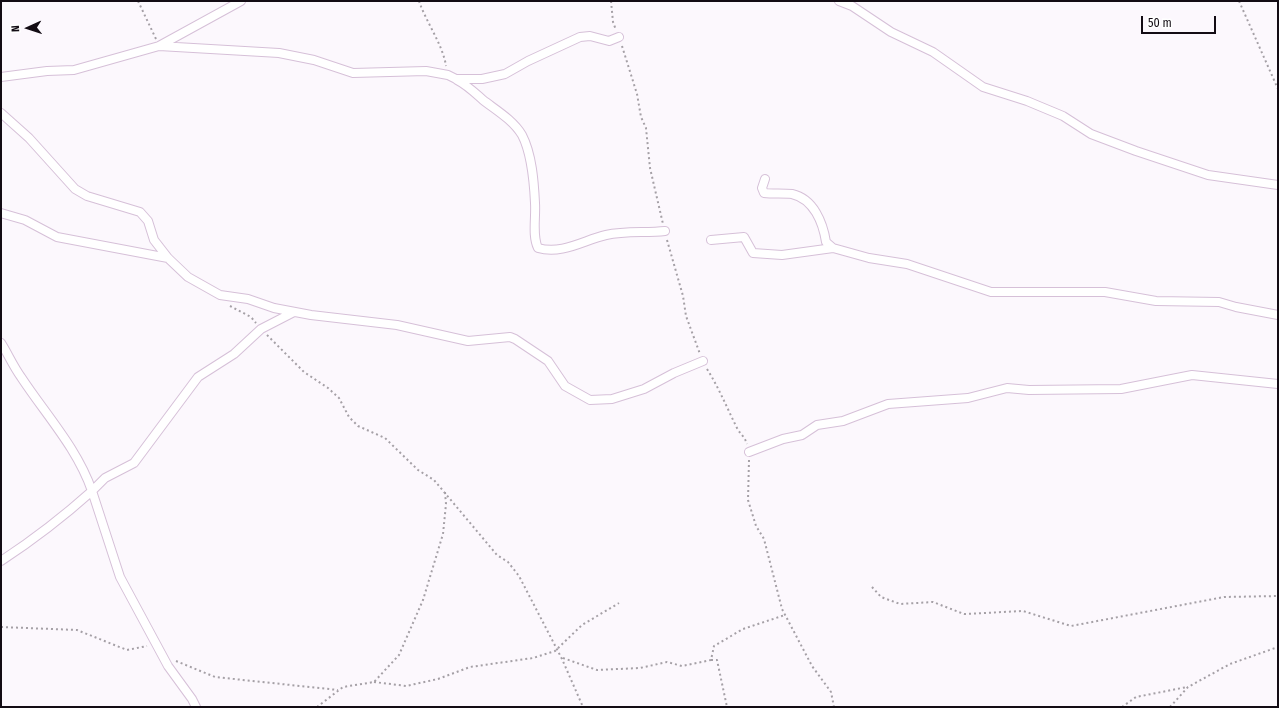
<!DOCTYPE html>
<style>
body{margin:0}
#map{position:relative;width:1279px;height:708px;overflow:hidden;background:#fcf8fd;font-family:"Fira Sans Condensed",sans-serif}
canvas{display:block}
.frame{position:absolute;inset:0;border:2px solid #130c14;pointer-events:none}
.north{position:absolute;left:8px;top:8px;width:40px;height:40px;-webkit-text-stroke:3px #fff;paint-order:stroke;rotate:267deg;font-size:11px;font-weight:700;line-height:16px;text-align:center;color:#130c14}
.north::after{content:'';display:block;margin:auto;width:14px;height:18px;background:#130c14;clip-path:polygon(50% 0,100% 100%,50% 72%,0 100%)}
.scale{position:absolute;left:1141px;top:16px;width:75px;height:18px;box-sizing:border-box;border:2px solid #130c14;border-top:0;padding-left:5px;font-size:12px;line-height:14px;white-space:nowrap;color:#130c14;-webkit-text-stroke:3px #fff;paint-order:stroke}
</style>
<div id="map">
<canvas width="1279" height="708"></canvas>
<div class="frame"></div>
<div class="north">N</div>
<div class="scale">50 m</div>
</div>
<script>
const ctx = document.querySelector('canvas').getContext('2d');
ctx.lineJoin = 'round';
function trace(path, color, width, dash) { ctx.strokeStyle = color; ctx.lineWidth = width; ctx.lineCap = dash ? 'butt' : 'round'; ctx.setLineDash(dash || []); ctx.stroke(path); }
const street = new Path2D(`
 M839 1 852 6 891 32 933 52 983 87 1027 101 1063 116 1091 134 1136 151 1208 175 1278 185
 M159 46 279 53 314 60 353 73 426 71 448 75 456 79H482L505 74 528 61 580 37 590 36 609 41 619 37
 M1 77 47 71 74 70 159 46 241 1
 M457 80C467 85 474 92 483 100 496 110 513 120 522 135 532 154 534 182 535 203 536 218 532 236 538 248 562 255 584 240 606 235 625 231 646 233 665 231
 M1 113 29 138 75 189 87 196 140 212 148 221 154 240 168 258 188 277 220 295 248 299 274 308 311 315 397 325 468 341 510 337 515 339 548 361 565 386 590 400 612 399 644 389 674 373 703 361
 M765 179 762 188 764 193C773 194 783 193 792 194 814 199 823 223 826 242L833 248
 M1 213 25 220 57 237 168 258
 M711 240 744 237 753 253 782 255 833 248 869 258 907 264 991 292H1105L1156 301 1219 302 1236 307 1278 315
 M1 343C8 354 13 366 21 377 46 415 77 448 92 491 63 517 33 540 1 561
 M749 452 783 439 802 435 817 425 843 421 888 404 968 398 1007 388 1029 390 1121 389 1192 375 1278 384
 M196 707 192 699 168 666 120 577 92 491 105 478 134 463 198 377 234 354 261 329 294 312`);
trace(street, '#d6c0d8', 10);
trace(new Path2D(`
 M138 1 156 39
 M419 1C426 22 443 45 446 66
 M611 1 613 22 616 30
 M1239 1 1278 89
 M622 46 637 94 641 117 646 128 650 168 663 224
 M667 240 683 296 686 316 700 354
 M230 306 251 317 256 323
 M267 335 304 372 328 388 339 398 349 417 358 426 385 438 418 470 434 480 497 555 508 562 519 576 562 659 583 707
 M707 369C719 388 727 408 737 428 740 434 745 437 747 444
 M749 460 748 500 756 526 764 539 782 609 812 666 831 692 834 707
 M872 587 881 597 900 604 933 602 964 614 1023 611 1071 626 1224 597 1278 596
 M1 627 77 630 127 650 147 646
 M563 658 597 670 640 668 667 662 682 666 711 660 714 646 743 629 785 615
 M711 660H717L727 707
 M176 661 215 677 338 690
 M374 682 406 686 438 679 470 667 533 658 555 651 582 625 619 603
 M317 707 343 687 374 682 399 655 423 600 443 534 446 504 445 492
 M1122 707 1136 697 1187 687
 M1170 707 1188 687 1230 664 1278 647`), '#a5a0a6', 2, [2, 3]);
trace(street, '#fff', 8);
</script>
